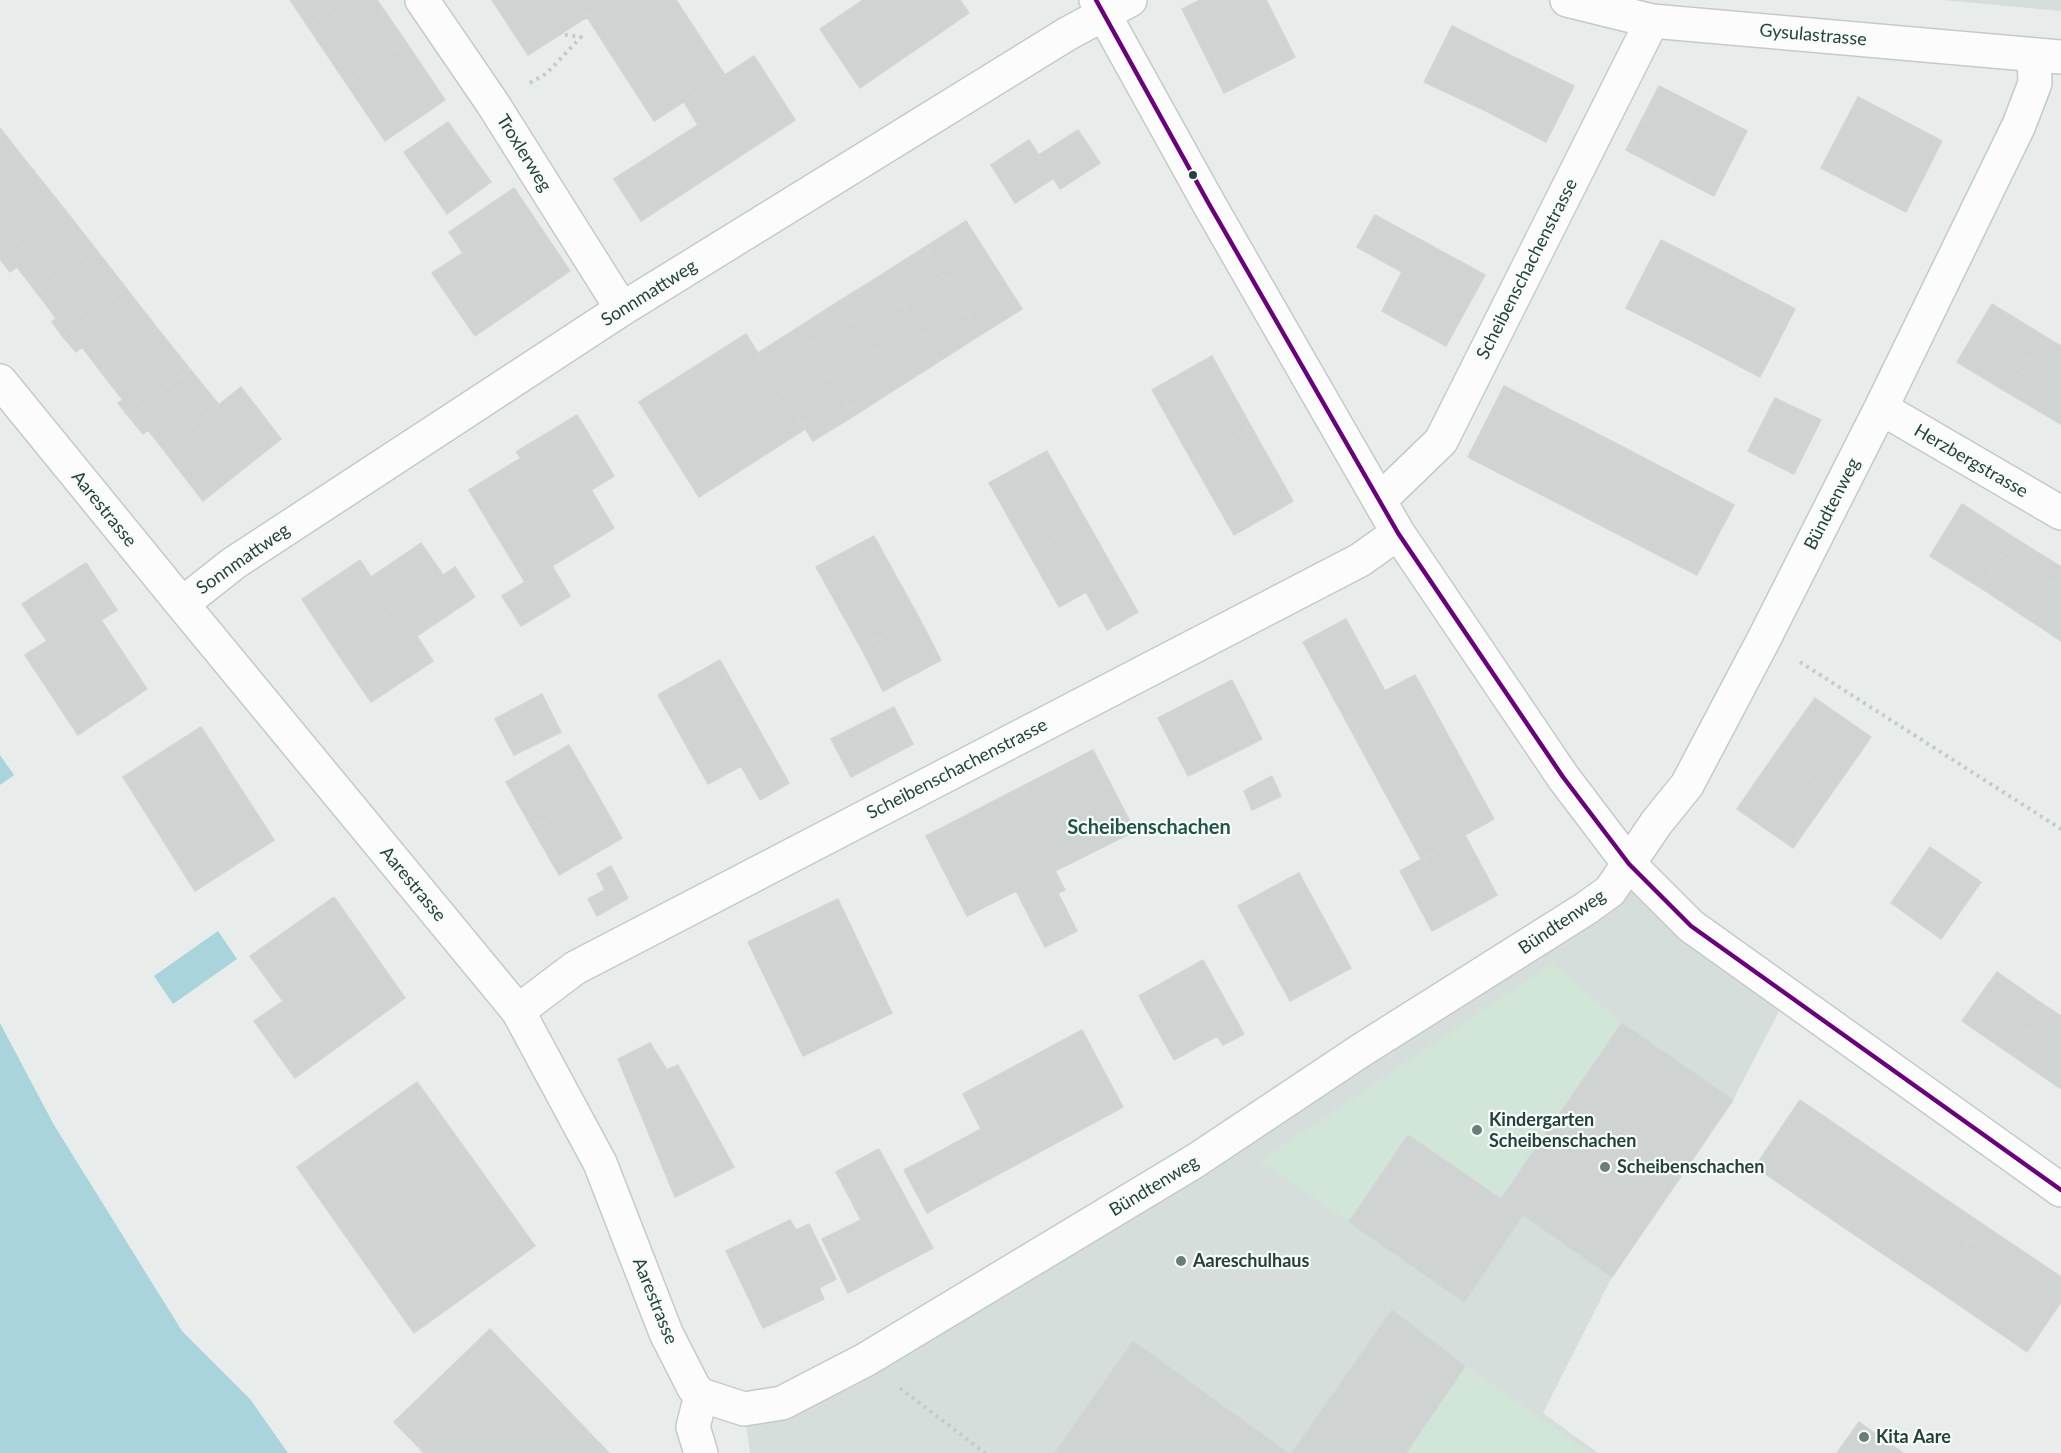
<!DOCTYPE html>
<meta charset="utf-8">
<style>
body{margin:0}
canvas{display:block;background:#e8edeb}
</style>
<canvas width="2061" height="1453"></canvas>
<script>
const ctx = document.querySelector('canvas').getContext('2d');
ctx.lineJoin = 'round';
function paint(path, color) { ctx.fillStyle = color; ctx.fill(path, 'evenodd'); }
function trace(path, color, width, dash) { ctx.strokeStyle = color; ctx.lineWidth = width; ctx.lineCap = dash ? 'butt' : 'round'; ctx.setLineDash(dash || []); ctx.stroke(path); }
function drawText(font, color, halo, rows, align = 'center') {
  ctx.font = font + ' Lato,sans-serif'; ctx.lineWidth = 4.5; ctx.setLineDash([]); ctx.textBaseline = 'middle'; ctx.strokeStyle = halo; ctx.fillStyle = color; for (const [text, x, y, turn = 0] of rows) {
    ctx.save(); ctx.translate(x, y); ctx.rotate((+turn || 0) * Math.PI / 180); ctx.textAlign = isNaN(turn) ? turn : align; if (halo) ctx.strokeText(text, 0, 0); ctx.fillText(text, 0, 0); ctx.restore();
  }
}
paint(new Path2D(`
 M1942 0H2061V11Z
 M1629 864 1788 994 1733 1100 1612 1277 1543 1413 1598 1453H750L744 1409 865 1360Z`), '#d6dedb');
paint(new Path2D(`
 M1552 964 1622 1023 1501 1199 1408 1135 1349 1222 1260 1161Z
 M1465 1366 1590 1453H1406Z`), '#d1e6d8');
paint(new Path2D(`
 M0 755 14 775 0 785Z
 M218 931 237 959 173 1004 154 976Z
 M0 1023 54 1125 182 1331 250 1399 288 1453H0Z`), '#a9d4db');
const building = new Path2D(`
 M290 0H344L307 25Z
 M344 0H377L406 42 346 83 307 25Z
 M492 0H576L587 17 528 55Z
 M576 0H676L725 75 654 121Z
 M863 0H960L969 13 860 88 820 29Z
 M1200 0H1266L1295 57 1224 93 1182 9Z
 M1452 26 1512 56 1486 111 1424 82Z
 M406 42 445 100 385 141 346 83Z
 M754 56 795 120 641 221 614 179 698 125 684 102Z
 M1512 56 1574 86 1546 142 1486 111Z
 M1659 86 1747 131 1714 196 1626 150Z
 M1858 97 1942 141 1906 212 1821 168Z
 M448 122 491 182 447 214 404 152Z
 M0 128 25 160 0 179Z
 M1078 130 1100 163 1060 189 1039 155Z
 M1029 140 1054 178 1015 203 991 165Z
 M25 160 62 206 0 255V179Z
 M514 188 570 271 475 336 432 273 463 253 449 232Z
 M62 206 94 247 37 293 17 267 10 272 0 259V255Z
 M1375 215 1485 275 1446 346 1382 311 1402 272 1357 247Z
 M966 221 1022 309 980 335 925 247Z
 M1661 240 1724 272 1690 340 1626 308Z
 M94 247 126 288 63 337 52 322 56 318 37 293Z
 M925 247 980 335 938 362 883 274Z
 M1724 272 1795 309 1760 377 1690 340Z
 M883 274 938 362 897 388 841 300Z
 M126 288 157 328 101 372 82 347 76 352 63 337Z
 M841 300 897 388 855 415 799 327Z
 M1992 304 2044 336 2010 394 1957 362Z
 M799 327 855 415 813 441 758 353Z
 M157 328 190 369 129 417 118 403 123 400 101 372Z
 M746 334 805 429 699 497 639 402Z
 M2044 336 2061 346V424L2010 394Z
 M1212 356 1252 428 1192 461 1152 390Z
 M190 369 219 405 163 449 148 430 143 434 129 417Z
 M1504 386 1619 445 1583 516 1468 457Z
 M241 387 281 439 203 501 163 449Z
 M1775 398 1821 420 1794 474 1748 451Z
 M577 415 614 476 591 490 614 528 552 566 570 596 521 626 502 596 525 582 469 490 521 458 516 452Z
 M1252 428 1293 501 1234 535 1192 461Z
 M1619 445 1734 505 1697 575 1583 516Z
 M1047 451 1086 520 1028 552 989 483Z
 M1962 504 2013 537 1981 588 1930 556Z
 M1086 520 1138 612 1107 630 1086 592 1059 607 1028 552Z
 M874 536 918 616 861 648 816 567Z
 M2013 537 2061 567V573L2031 621 1981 588Z
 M421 543 443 575 334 648 302 599 360 560 371 577Z
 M86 563 117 610 101 620 147 689 78 735 25 655 47 641 22 604Z
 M455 567 475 597 417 636 433 661 371 702 334 648Z
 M2061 573V641L2031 621Z
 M918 616 941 660 883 691 861 648Z
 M1346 619 1385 691 1415 675 1494 819 1421 859 1303 642Z
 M720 660 748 710 686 745 658 695Z
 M1232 680 1262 739 1188 776 1158 718Z
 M542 694 561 732 514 755 495 719Z
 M1815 698 1871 737 1831 794 1775 754Z
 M894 707 913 744 851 777 831 739Z
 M748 710 789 783 760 800 741 766 708 784 686 745Z
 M201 727 274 840 195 891 123 777Z
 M569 745 596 792 532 828 506 782Z
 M1093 750 1135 831 1055 871 1065 890 1058 893 1077 931 1045 947 1016 891 967 916 926 836Z
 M1775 754 1831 794 1793 848 1737 809Z
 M1272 776 1281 796 1252 810 1244 791Z
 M596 792 622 838 559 875 532 828Z
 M1465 835 1497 895 1432 931 1400 871Z
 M1930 847 1981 882 1941 939 1891 903Z
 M611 866 628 898 597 916 588 899 605 890 597 874Z
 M1299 873 1351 968 1290 1001 1238 906Z
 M334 897 405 998 295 1078 254 1021 283 1001 250 956Z
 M838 899 892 1013 803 1056 748 942Z
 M1203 960 1244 1034 1223 1045 1217 1036 1174 1060 1139 996Z
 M1997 972 2047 1007 2013 1056 1962 1021Z
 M2047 1007 2061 1016V1089L2013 1056Z
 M1622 1023 1733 1100 1612 1277 1523 1215 1464 1302 1349 1222 1408 1135 1501 1199Z
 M1082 1030 1123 1107 943 1204 920 1162 981 1129 963 1094Z
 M650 1043 667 1070 678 1065 734 1167 675 1197 618 1059Z
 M417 1082 535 1246 414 1333 297 1167Z
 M1800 1100 1891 1162 1846 1229 1755 1167Z
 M879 1149 933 1248 848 1293 822 1239 861 1220 836 1172Z
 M920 1162 943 1204 927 1213 904 1170Z
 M1891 1162 1981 1223 1937 1290 1846 1229Z
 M790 1220 796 1230 809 1224 836 1279 819 1288 824 1299 763 1328 726 1251Z
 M1981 1223 2061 1277V1302L2027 1352 1937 1290Z
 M1392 1310 1465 1366 1406 1453H1292Z
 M490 1329 609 1453H424L394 1422Z
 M1133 1341 1288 1453H1055Z
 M1859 1422 1903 1453H1837Z`);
paint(building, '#cfd4d2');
trace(building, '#d1d6d4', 1.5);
const minor = new Path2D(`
 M422 0 493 104 622 309
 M1096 0 1209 204 1398 533 1563 777 1629 864 1691 926 2061 1190
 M1567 0 1652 21 2061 57
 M0 381 182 604 518 1011 600 1163 666 1333 694 1388 701 1395 744 1409 782 1403 865 1360 1195 1161 1360 1051 1585 909 1610 891 1657 822 1687 785 1764 639 1881 408 2019 125 2035 83 2034 55
 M1881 408 2061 513
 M1380 500 1441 441 1652 21
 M182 604 234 563 622 309 1067 34 1130 0
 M518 1011 575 968 1360 560 1398 533
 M701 1395 693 1427 701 1453`);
trace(minor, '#c5cac8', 36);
trace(new Path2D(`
 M530 83 547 73 581 37 560 34
 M1800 662 2061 829
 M900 1388 985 1453`), '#c3ccca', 4, [3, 4.5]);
trace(minor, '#fcfcfc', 33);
trace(new Path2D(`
 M1096 0 1209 204 1398 533 1563 777 1629 864 1691 926 2061 1190`), '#6b007d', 4.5);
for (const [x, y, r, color] of [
 [1193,175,5,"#24423a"],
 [1477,1130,6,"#697e78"],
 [1605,1167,6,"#697e78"],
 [1181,1261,6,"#697e78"],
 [1864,1437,6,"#697e78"]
]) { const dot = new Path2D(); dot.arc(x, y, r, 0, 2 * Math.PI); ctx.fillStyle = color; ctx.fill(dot); trace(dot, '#f7fbf9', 2); }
drawText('18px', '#24423a', '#f7fbf9', [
 ["Gysulastrasse",1813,35,5],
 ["Troxlerweg",524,153,58],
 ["Scheibenschachenstrasse",1527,269,-63],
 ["Sonnmattweg",649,293,-32],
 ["Herzbergstrasse",1971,461,30],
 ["Bündtenweg",1832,504,-63],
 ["Aarestrasse",104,509,51],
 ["Sonnmattweg",243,559,-35],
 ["Scheibenschachenstrasse",957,769,-27],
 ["Aarestrasse",413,884,50],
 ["Bündtenweg",1562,922,-34],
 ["Bündtenweg",1154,1186,-31],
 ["Aarestrasse",655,1301,68]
]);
drawText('bold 18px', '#24423a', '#f7fbf9', [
 ["Kindergarten",1489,1120],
 ["Scheibenschachen",1489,1141],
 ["Scheibenschachen",1617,1167],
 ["Aareschulhaus",1193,1261],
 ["Kita Aare",1876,1437]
], 'left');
drawText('bold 20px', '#1f5548', '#f7fbf9', [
 ["Scheibenschachen",1149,828]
]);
</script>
